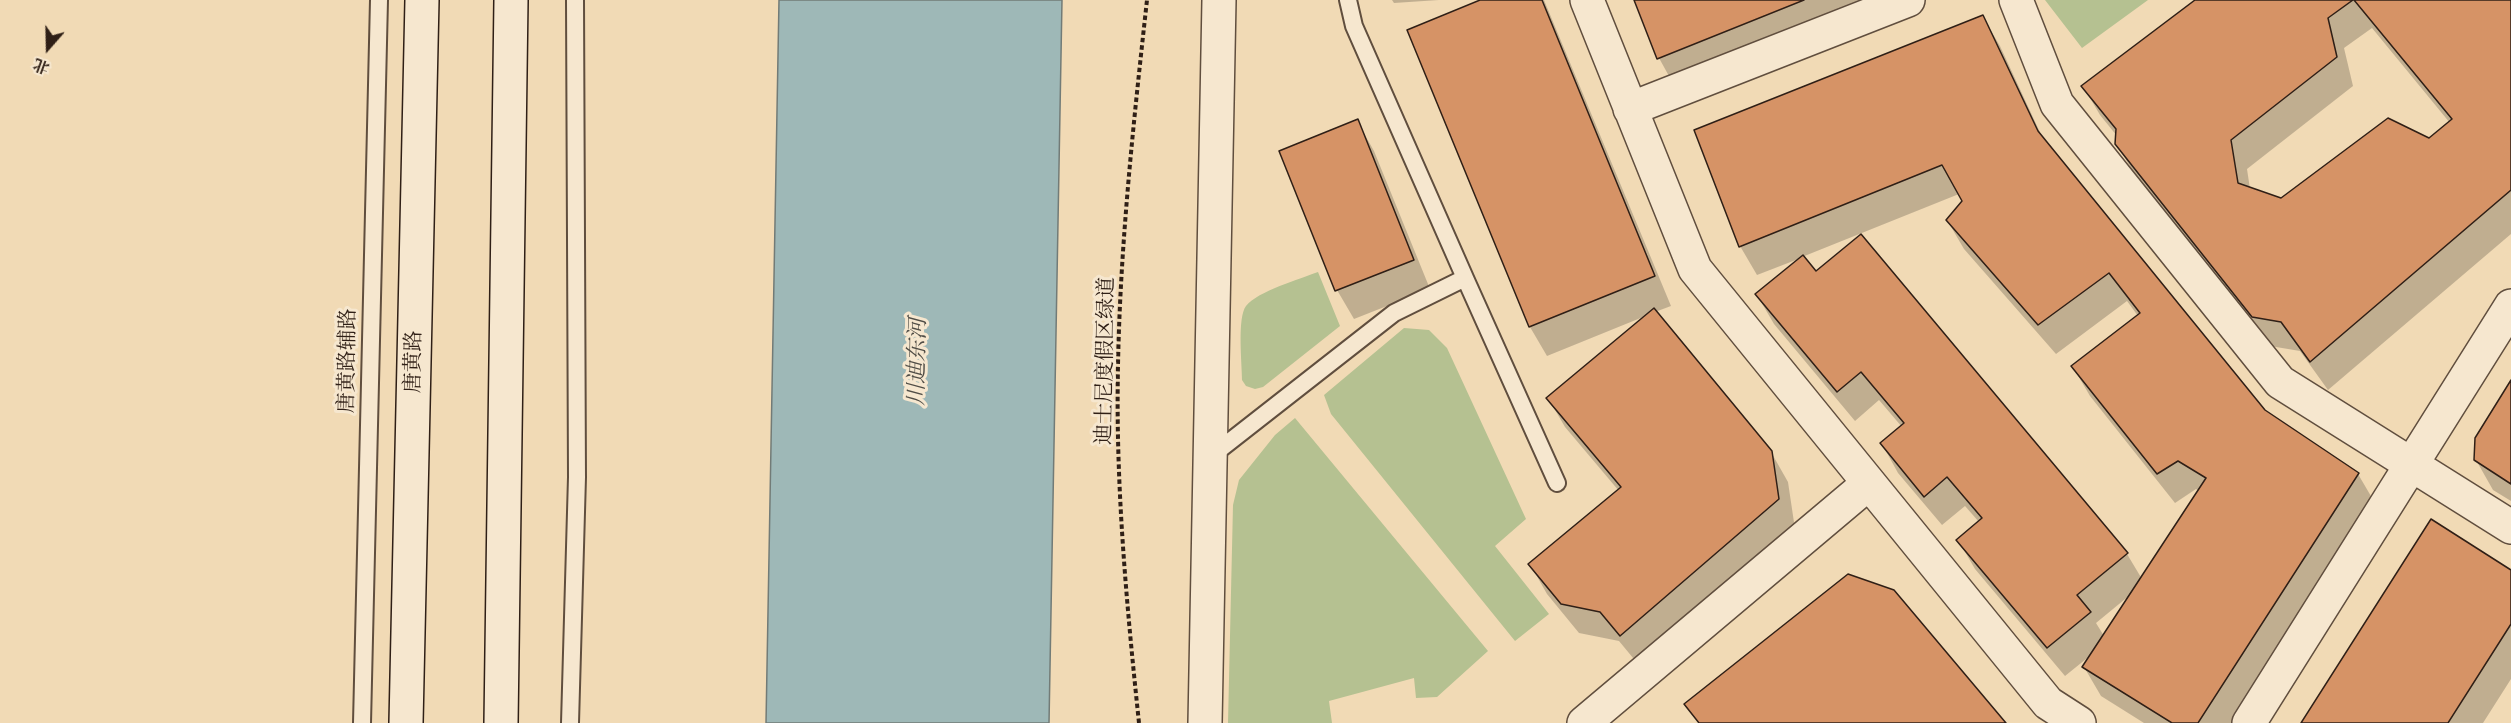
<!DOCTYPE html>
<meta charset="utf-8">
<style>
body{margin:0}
#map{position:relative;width:2511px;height:723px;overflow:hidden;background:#f1dab5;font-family:"Old Standard TT","Noto Serif SC",serif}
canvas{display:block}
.north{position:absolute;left:18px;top:18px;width:60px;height:60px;-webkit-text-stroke:4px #f6e7cf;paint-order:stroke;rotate:200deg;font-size:16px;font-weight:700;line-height:24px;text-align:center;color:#2f1f16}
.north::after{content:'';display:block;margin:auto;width:21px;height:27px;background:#2f1f16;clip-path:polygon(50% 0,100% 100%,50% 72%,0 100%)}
</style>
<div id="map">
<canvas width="2511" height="723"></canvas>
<div class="north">北</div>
</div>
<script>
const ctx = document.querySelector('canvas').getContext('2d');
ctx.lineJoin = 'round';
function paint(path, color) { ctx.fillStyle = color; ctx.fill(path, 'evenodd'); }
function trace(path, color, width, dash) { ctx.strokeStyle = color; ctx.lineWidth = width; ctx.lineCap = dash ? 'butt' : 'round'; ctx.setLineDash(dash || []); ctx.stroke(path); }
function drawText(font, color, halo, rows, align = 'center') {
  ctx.font = font + ' "Old Standard TT","Noto Serif SC",serif'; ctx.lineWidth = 6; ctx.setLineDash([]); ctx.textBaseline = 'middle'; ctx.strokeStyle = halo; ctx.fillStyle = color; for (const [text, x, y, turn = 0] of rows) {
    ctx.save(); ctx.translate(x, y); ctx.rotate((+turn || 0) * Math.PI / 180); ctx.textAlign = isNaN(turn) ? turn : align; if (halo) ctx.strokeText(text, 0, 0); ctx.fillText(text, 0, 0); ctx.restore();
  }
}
paint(new Path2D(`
 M2045 0H2148L2082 48Z
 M1318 272 1340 326 1263 387 1255 389 1246 386 1242 380C1242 363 1237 318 1246 306 1258 291 1300 279 1318 272Z
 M1404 328 1429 330 1447 348 1526 519 1495 546 1549 614 1515 641 1331 414 1324 395Z
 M1295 418 1488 651 1437 697 1416 698 1414 678 1329 701 1332 723H1228L1233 505 1239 480 1275 435Z`), '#b5c191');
const water = new Path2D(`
 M779 0H1062L1049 723H766Z`);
paint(water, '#9eb8b7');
trace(water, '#727b77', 1.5);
paint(new Path2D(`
 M1392 0H1439L1394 3Z
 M1484 0H1544L1671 306 1655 312 1771 452 1788 482 1795 529 1638 664 1619 641 1579 633 1547 594 1530 564 1619 491 1565 427 1548 398 1648 315 1547 356 1530 327 1409 31Z
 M1635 0H1894L1675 87 1659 58Z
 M2198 0H2511V234L2328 390 2300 351 2270 346 2134 174 2117 144V136L2100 115 2083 86ZM2372 28 2450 123 2430 140 2281 200 2250 189 2247 169 2353 86 2344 48Z
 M1983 17 2000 46 2044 141 2264 411 2358 474 2375 503 2233 723H2144L2101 696 2084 667 2091 655 2065 676 1975 569 1958 540 1979 522 1965 506 1942 525 1898 473 1882 444 1902 427 1879 400 1855 421 1774 324 1757 295 1801 258 1757 275 1740 246ZM1959 194 1964 201 1947 220 1964 249 2056 354 2127 301 2138 316 2073 367 2090 396 2175 503 2196 489 2199 491 2142 579 2127 554 1861 236 1816 273 1802 257ZM2130 595 2104 636 2096 623Z
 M1357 121 1374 151 1430 289 1354 319 1337 290Z
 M2511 383V501L2493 490 2476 460Z
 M2511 572V679L2483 723H2302Z`), '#0003');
const building = new Path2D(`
 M1480 0H1542L1655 276 1529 327 1407 30Z
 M1634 0H1804L1657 59Z
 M2195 0H2353L2328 18 2337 57 2231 140 2238 183 2281 198 2388 118 2429 138 2452 119 2354 0H2511V190L2310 362 2281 322 2252 317 2115 144 2116 129 2081 86Z
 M1983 15 2038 131 2265 410 2359 473 2198 723H2172L2082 667 2206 478 2178 461 2157 474 2071 366 2140 313 2109 273 2038 325 1946 220 1962 201 1942 165 1739 247 1694 130Z
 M1358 119 1414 260 1335 291 1279 151Z
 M1861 234 2128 553 2077 595 2091 612 2047 648 1956 540 1982 518 1947 477 1924 497 1880 443 1904 423 1861 372 1837 392 1755 294 1803 255 1816 271Z
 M1654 308 1772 451 1779 499 1620 636 1600 612 1561 604 1528 564 1621 487 1546 398Z
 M2511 380V484L2474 460 2475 438Z
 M2431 519 2511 570V624L2448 723H2301Z
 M1848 574 1894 590 2006 723H1699L1684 704Z`);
paint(building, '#d69366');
trace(building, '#2f1f16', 1.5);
const lane = new Path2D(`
 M1465 278 1557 483
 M1210 457 1394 313 1465 278 1354 26 1348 0
 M362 723 379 0
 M570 723 577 477 575 0`);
const street = new Path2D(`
 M1587 0 1695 269 2048 703 2079 723
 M2016 0 2057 104 2280 382 2511 527
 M1630 109 1908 0
 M1205 723 1219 0
 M1584 723 1869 483
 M2249 723 2511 306`);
const secondary = new Path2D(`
 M406 723 422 0
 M501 723 511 0`);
trace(lane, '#604e3e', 20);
trace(street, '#604e3e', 36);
trace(secondary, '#2f1f16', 36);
trace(new Path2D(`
 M1139 723C1129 628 1120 533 1118 438 1115 292 1131 145 1147 0`), '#2f1f16', 4, [4.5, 3]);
trace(lane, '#f6e7cf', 16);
trace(street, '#f6e7cf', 33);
trace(secondary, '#f6e7cf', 33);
drawText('21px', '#2f1f16', '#f6e7cf', [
 ["唐黄路辅路",348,361,-89],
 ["迪士尼度假区绿道",1106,361,-89],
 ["唐黄路",414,362,-89]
]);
drawText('italic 22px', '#504d46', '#f6e7cf', [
 ["川迪东河",918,362,-89]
]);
</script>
